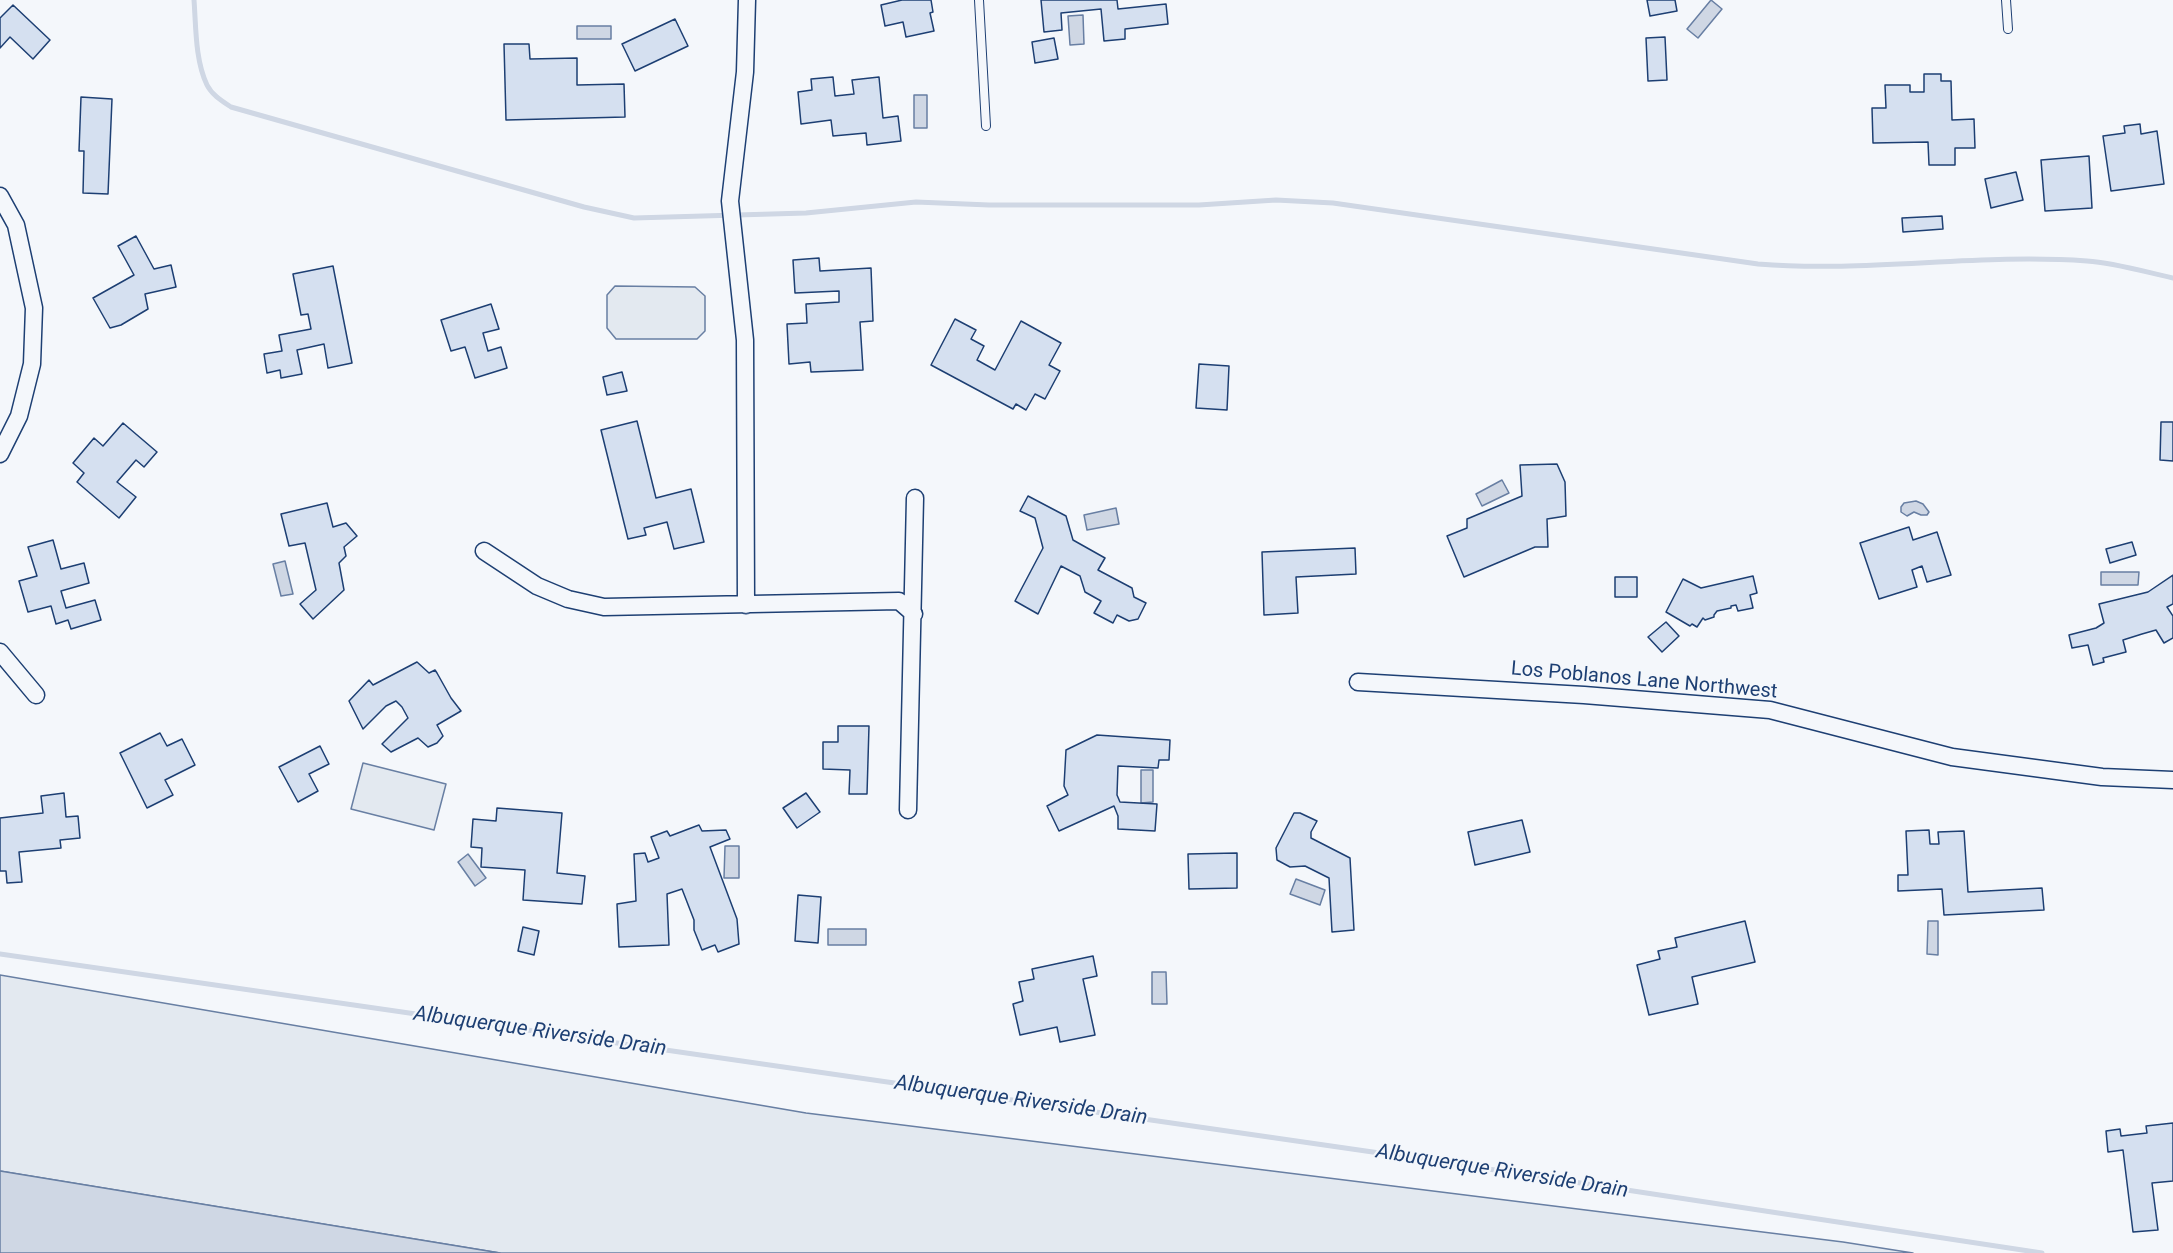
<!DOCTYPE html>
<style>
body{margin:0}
canvas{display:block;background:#f4f7fb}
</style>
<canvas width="2173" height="1253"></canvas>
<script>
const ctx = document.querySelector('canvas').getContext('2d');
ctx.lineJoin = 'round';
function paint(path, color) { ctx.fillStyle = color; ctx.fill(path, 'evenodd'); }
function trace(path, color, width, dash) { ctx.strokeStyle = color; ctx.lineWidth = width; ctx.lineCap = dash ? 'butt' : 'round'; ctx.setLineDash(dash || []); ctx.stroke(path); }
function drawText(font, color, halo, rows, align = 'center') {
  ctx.font = font + ' Roboto,sans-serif'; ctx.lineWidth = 4.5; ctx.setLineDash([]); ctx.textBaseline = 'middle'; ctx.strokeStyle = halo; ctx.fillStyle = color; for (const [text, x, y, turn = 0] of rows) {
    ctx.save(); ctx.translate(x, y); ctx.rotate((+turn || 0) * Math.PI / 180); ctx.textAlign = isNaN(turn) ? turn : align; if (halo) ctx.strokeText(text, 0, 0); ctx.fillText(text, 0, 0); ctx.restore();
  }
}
const green = new Path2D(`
 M615 286 695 287 705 296V331L697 339H616L607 328V295Z
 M363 763 446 784 434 830 351 809Z
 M0 975 806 1113 1843 1242 1913 1253H500L0 1171Z`);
paint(green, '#e3e9f0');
trace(green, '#687fa3', 1.5);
const water = new Path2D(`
 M1711 0 1722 9 1698 38 1687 29Z
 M1083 15 1084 44 1070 45 1068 16Z
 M577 26H611V39H577Z
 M914 95H927V128H914Z
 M1502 480 1509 493 1482 506 1476 494Z
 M1916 501 1923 504 1929 512 1927 515H1921L1914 512 1907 516 1901 512V507L1904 503Z
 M1116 508 1119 524 1087 530 1084 515Z
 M285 561 293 594 281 596 273 564Z
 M2101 572H2139L2138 585H2101Z
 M1141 770H1153V802L1141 803Z
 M725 846H739V878H724Z
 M468 854 486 878 475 886 458 862Z
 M1296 879 1325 890 1320 905 1290 894Z
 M1928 921H1938V955L1927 954Z
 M828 929H866V945H828Z
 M1152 972H1166L1167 1004H1152Z
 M0 1171 500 1253H0Z`);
paint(water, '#cfd7e4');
trace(water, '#687fa3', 1.5);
trace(new Path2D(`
 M194 0C196 26 195 60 207 85 212 95 222 101 231 107L584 207 634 218 806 213 916 202 989 205H1199L1276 200 1333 203 1758 264C1867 273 1977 253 2087 261 2116 263 2145 272 2173 278
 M0 954 1442 1162 2042 1253`), '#cfd7e4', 5);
const building = new Path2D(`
 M902 0H931L933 12 930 13 934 31 906 37 903 22 885 26 881 5Z
 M1041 0H1117L1118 9 1166 4 1168 24 1125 29V39L1104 41 1101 9 1061 13 1062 30 1044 32Z
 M1647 0H1675L1677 11 1650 16Z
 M13 5 50 40 33 59 10 37 0 48V18Z
 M675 19 688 46 635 71 622 44Z
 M1665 37 1667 80 1648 81 1646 38Z
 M1054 38 1058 59 1035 63 1032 42Z
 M504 44H529L530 59 577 58V85L624 84 625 117 506 120Z
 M1924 74H1941V81H1951L1952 120 1974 119 1975 148H1955V165H1929L1928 142 1873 143 1872 108H1886L1885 85H1910V92H1924Z
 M833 77 835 96 854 94 852 80 879 77 883 118 898 116 901 141 867 145 866 133 833 136 831 120 801 124 798 92 812 90 811 79Z
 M81 97 112 99 108 194 83 193 84 151H79Z
 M2140 124 2141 134 2157 131 2164 184 2111 191 2103 136 2125 133 2124 126Z
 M2089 156 2092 208 2045 211 2041 160Z
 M2016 172 2023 200 1991 208 1985 179Z
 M1942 216 1943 229 1903 232 1902 218Z
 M136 236 154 269 171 265 176 287 145 294 148 309 121 325 110 328 93 298 134 275 118 246Z
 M819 258 820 271 871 268 873 321 860 322 863 370 811 372 810 362 789 364 787 324 807 323 806 304 839 302V291L795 293 793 260Z
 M333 266 352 363 328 368 324 344 297 350 302 374 281 378 280 370 267 373 264 354 282 351 279 335 311 329 308 314 301 315 293 274Z
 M491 304 499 329 483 333 488 351 501 347 507 368 475 378 465 347 451 351 441 320Z
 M955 319 976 330 971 339 984 346 977 360 995 370 1021 321 1061 343 1049 365 1060 371 1045 399 1035 394 1026 410 1016 404 1013 409 931 365Z
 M1199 364 1229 366 1227 410 1196 408Z
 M622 372 627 391 607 395 603 377Z
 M637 421 656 498 691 489 704 542 674 549 667 522 644 528 646 535 628 539 601 430Z
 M2161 422H2173V461L2160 460Z
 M123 423 157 452 144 467 136 460 117 482 136 497 119 518 77 482 84 473 73 463 94 438 103 446Z
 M1557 464 1565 482 1566 516 1547 519 1548 547H1535L1464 577 1447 536 1467 528V519L1522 496 1520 465Z
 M1028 496 1066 516 1073 540 1105 558 1098 570 1132 588 1134 597 1146 603 1138 619 1129 621 1117 615 1113 623 1094 613 1101 601 1085 592 1080 576 1061 566 1038 614 1015 601 1043 548 1035 518 1020 511Z
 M327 503 333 527 346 523 357 536 344 547 346 556 339 563 344 590 313 619 300 604 316 590 305 543 289 546 281 514Z
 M1909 527 1913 540 1937 532 1951 575 1927 582 1922 566 1912 570 1917 587 1879 599 1860 543Z
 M53 540 61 569 84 563 89 583 61 591 66 608 95 600 101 620 71 629 68 620 56 624 51 606 28 612 19 581 37 576 28 547Z
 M2132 542 2136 555 2110 563 2106 549Z
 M1355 548 1356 574 1296 577 1298 613 1264 615 1262 552Z
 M2173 575V604L2167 607 2173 616V638L2164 643 2156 630 2142 634 2123 640 2126 652 2103 658 2104 662 2093 665 2088 645 2072 648 2069 635 2096 628 2104 623 2099 604 2148 592Z
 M1753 576 1757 593 1750 595 1753 608 1738 611 1736 605 1731 606V608L1717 611 1714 615V617L1705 620 1703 618 1697 627 1692 624 1690 626 1666 612 1683 579 1701 588Z
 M1615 577H1637V597H1615Z
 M1666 622 1679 636 1662 652 1648 637Z
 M417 662 429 673 435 670 437 673 451 698 461 711 437 725 443 736 437 743 428 747 418 738 391 752 382 744 408 718 402 707 396 701 386 706 363 729 349 701 369 680 373 685Z
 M838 726H869L867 794H849L850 770 823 769V742H838Z
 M160 733 167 746 182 739 195 765 165 780 173 795 147 808 120 753Z
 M1097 735 1170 740 1169 760H1159L1158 768 1118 766 1117 795 1120 802 1157 804 1155 831 1118 829V816L1114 806 1059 831 1047 806 1068 795 1064 786 1066 750Z
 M320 746 329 764 309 774 318 791 298 802 279 767Z
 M64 793 66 817 78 816 80 838 60 840 61 848 19 852 22 882 7 883 6 871H0V818L43 813 41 796Z
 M806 793 820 812 797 828 783 808Z
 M497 808 562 813 557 873 585 876 582 904 523 900 525 870 481 867 482 848 471 847 473 819 496 821Z
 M1294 813H1300L1317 821 1311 832V838L1350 858 1354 930 1332 932 1329 878 1305 866 1290 867 1277 860 1276 848Z
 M1522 820 1530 852 1475 865 1468 832Z
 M699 825 702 831 726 830 730 839 710 847 737 919 739 944 718 952 715 945 702 950 694 930V920L682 889 667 894 669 945 619 947 617 904 636 901 634 854 645 853 648 862 659 858 651 837 667 831 670 836Z
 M1929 830 1930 844H1939L1938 832 1964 831 1968 892 2042 888 2044 910 1944 915 1942 889 1898 891V875H1908L1906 831Z
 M1237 853V888L1189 889 1188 854Z
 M798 895 821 897 818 943 795 941Z
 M1745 921 1755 962 1692 977 1698 1004 1649 1015 1637 965 1660 959 1658 951 1677 947 1675 938Z
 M523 927 539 931 534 955 518 951Z
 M1093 956 1097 976 1083 979 1095 1035 1060 1042 1057 1027 1020 1035 1013 1004 1023 1001 1019 982 1034 979 1032 969Z
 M2173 1123V1181L2152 1183 2158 1230 2133 1232 2123 1150 2108 1152 2106 1131 2120 1129 2121 1136 2147 1133 2146 1126Z`);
paint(building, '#d5e0f0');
trace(building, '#1d3f73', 1.5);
const lane = new Path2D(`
 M979 0 986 126
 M2006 0 2008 29`);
const street = new Path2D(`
 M0 196 16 225 34 308 32 364 19 416 0 454
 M484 551 537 586 568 599 604 607 899 601 914 614
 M746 605 745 340 730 201 745 72 747 0
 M0 652 36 695
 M1358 682 1584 695 1770 710 1952 757 2102 777 2173 780
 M908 810 915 498`);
trace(lane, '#1d3f73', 10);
trace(street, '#1d3f73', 19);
trace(lane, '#f4f7fb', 8);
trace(street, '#f4f7fb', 16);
drawText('20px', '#1d3f73', '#f4f7fb', [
 ["Los Poblanos Lane Northwest",1644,681,5]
]);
drawText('italic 21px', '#1d3f73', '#f4f7fb', [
 ["Albuquerque Riverside Drain",540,1032,8],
 ["Albuquerque Riverside Drain",1021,1101,8],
 ["Albuquerque Riverside Drain",1502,1172,9]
]);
</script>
